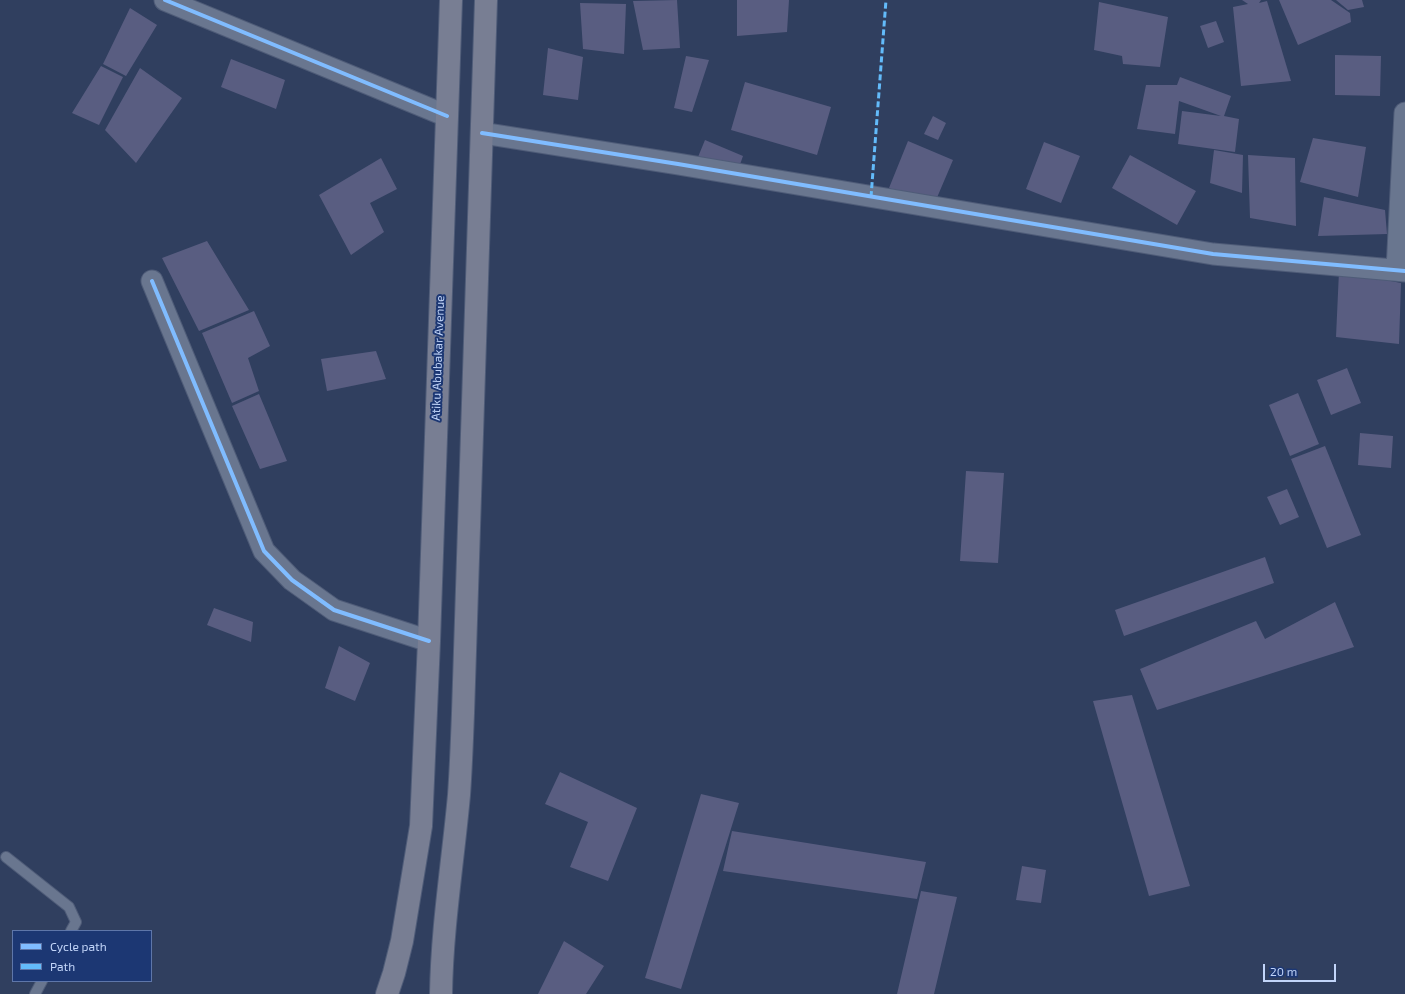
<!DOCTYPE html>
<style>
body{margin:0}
#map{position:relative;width:1405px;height:994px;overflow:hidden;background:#303f5f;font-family:"Exo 2",sans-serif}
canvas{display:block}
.legend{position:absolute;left:12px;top:930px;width:140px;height:52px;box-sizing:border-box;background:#1c3773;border:1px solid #5e76a9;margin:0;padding:5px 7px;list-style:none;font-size:12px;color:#c2d5f9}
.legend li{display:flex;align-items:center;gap:8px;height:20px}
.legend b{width:20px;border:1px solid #5e76a9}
.scale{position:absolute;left:1263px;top:964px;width:73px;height:18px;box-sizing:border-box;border:2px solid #c2d5f9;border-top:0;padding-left:5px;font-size:12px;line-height:14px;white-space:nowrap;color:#c2d5f9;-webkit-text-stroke:3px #1c3773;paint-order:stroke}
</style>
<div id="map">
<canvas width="1405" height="994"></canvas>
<ul class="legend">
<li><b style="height:5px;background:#80bcff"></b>Cycle path</li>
<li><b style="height:5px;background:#63bbfa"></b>Path</li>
</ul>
<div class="scale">20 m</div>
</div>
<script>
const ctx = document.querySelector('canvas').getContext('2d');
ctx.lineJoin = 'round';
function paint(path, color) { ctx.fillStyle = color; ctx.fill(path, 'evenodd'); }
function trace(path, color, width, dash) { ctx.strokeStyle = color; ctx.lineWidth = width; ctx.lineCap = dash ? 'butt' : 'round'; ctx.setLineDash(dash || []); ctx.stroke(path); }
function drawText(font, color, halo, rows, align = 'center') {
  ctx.font = font + ' "Exo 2",sans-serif'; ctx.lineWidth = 4; ctx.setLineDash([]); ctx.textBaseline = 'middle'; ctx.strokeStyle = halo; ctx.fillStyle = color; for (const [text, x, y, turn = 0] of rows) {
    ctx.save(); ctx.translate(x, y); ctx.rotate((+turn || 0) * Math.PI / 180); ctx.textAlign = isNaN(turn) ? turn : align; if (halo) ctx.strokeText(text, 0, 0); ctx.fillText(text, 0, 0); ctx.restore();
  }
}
paint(new Path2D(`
 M677 0 680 48 643 50 633 1Z
 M737 0H789L787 32 737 36Z
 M1242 0H1261L1259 3 1267 1 1291 81 1241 86 1233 7 1248 4Z
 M1279 0H1331L1350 13 1351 22 1298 45Z
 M1336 0H1362L1364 7 1348 10Z
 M1099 2 1168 17 1160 67 1123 64 1122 56 1094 50Z
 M580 3 626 4 624 54 583 49Z
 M130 8 157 25 126 76 103 64Z
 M1216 21 1224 42 1208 48 1200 26Z
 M548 48 583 57 578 100 543 95Z
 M1335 55 1381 56 1380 96 1335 95Z
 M686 56 709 60 692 112 674 108Z
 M231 59 285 80 276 109 221 87Z
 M101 66 123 77 99 125 72 113Z
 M140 68 182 98 136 163 105 130Z
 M1180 77 1231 96 1224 116 1239 119 1235 152 1178 144 1182 111 1221 116 1179 101 1175 134 1137 129 1146 85H1177Z
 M745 82 831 107 817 155 731 130Z
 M933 116 946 123 938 140 924 134Z
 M1313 138 1366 147 1358 197 1300 182Z
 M705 140 743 156 737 173 698 157Z
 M908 141 953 160 933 207 889 188Z
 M1044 142 1080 156 1061 203 1026 189Z
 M1214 150 1243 155 1242 193 1210 183Z
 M1130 155 1196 191 1177 225 1112 188Z
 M1248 155 1295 158 1296 226 1250 218Z
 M381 158 397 189 370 203 384 232 351 255 319 195Z
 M1324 197 1385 210 1387 234 1318 236Z
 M207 241 249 310 199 331 162 258Z
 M1339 271 1401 283 1399 344 1336 337Z
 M254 311 270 346 248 358 259 391 232 403 202 333Z
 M376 351 386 379 327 391 321 359Z
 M1347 368 1361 403 1331 415 1317 380Z
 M1298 393 1319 444 1290 456 1269 405Z
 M259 394 287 461 260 469 232 406Z
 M1360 433 1393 436 1391 468 1358 465Z
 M1325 446 1361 535 1327 548 1291 459Z
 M966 471 1004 473 998 563 960 561Z
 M1287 489 1299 517 1280 525 1267 497Z
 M1265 557 1274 583 1124 636 1115 610Z
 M1335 602 1354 647 1157 710 1140 669 1256 621 1265 639Z
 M214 608 253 622 251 642 207 625Z
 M339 646 370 663 355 701 325 688Z
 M1132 695 1190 886 1149 896 1093 701Z
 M560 772 637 808 608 881 570 867 588 822 545 804Z
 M701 794 739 803 681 989 645 978Z
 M732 831 926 862 917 899 723 871Z
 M1022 866 1046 870 1041 903 1016 900Z
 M921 891 957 897 934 994H897Z
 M564 941 604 966 586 994H538Z`), '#595d81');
const service = new Path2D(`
 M6 857 69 907 76 922 71 931
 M35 994 42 981`);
const minor = new Path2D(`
 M165 0 447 116
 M482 133 678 164 1213 254 1405 271
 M1397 270 1405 113
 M152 281 264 551 292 580 334 610 429 641`);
const primary = new Path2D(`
 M387 994 394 973 402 941 421 826 429 641 451 0
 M441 994C442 927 453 861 459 795 461 767 462 740 463 713L486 0`);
trace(service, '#4f5c78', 12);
trace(minor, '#4f5c78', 23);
trace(primary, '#4f5c78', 24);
trace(service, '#69768f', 10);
trace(minor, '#69768f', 21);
trace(primary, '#787e93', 22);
trace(new Path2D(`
 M871 197 886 0`), '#63bbfa', 3, [6, 3]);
trace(new Path2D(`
 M165 0 447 116
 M482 133 678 164 1213 254 1405 271
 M152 281 264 551 292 580 334 610 429 641`), '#80bcff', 4);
drawText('12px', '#c2d5f9', '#1c3773', [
 ["Atiku Abubakar Avenue",438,358,-88]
]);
</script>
